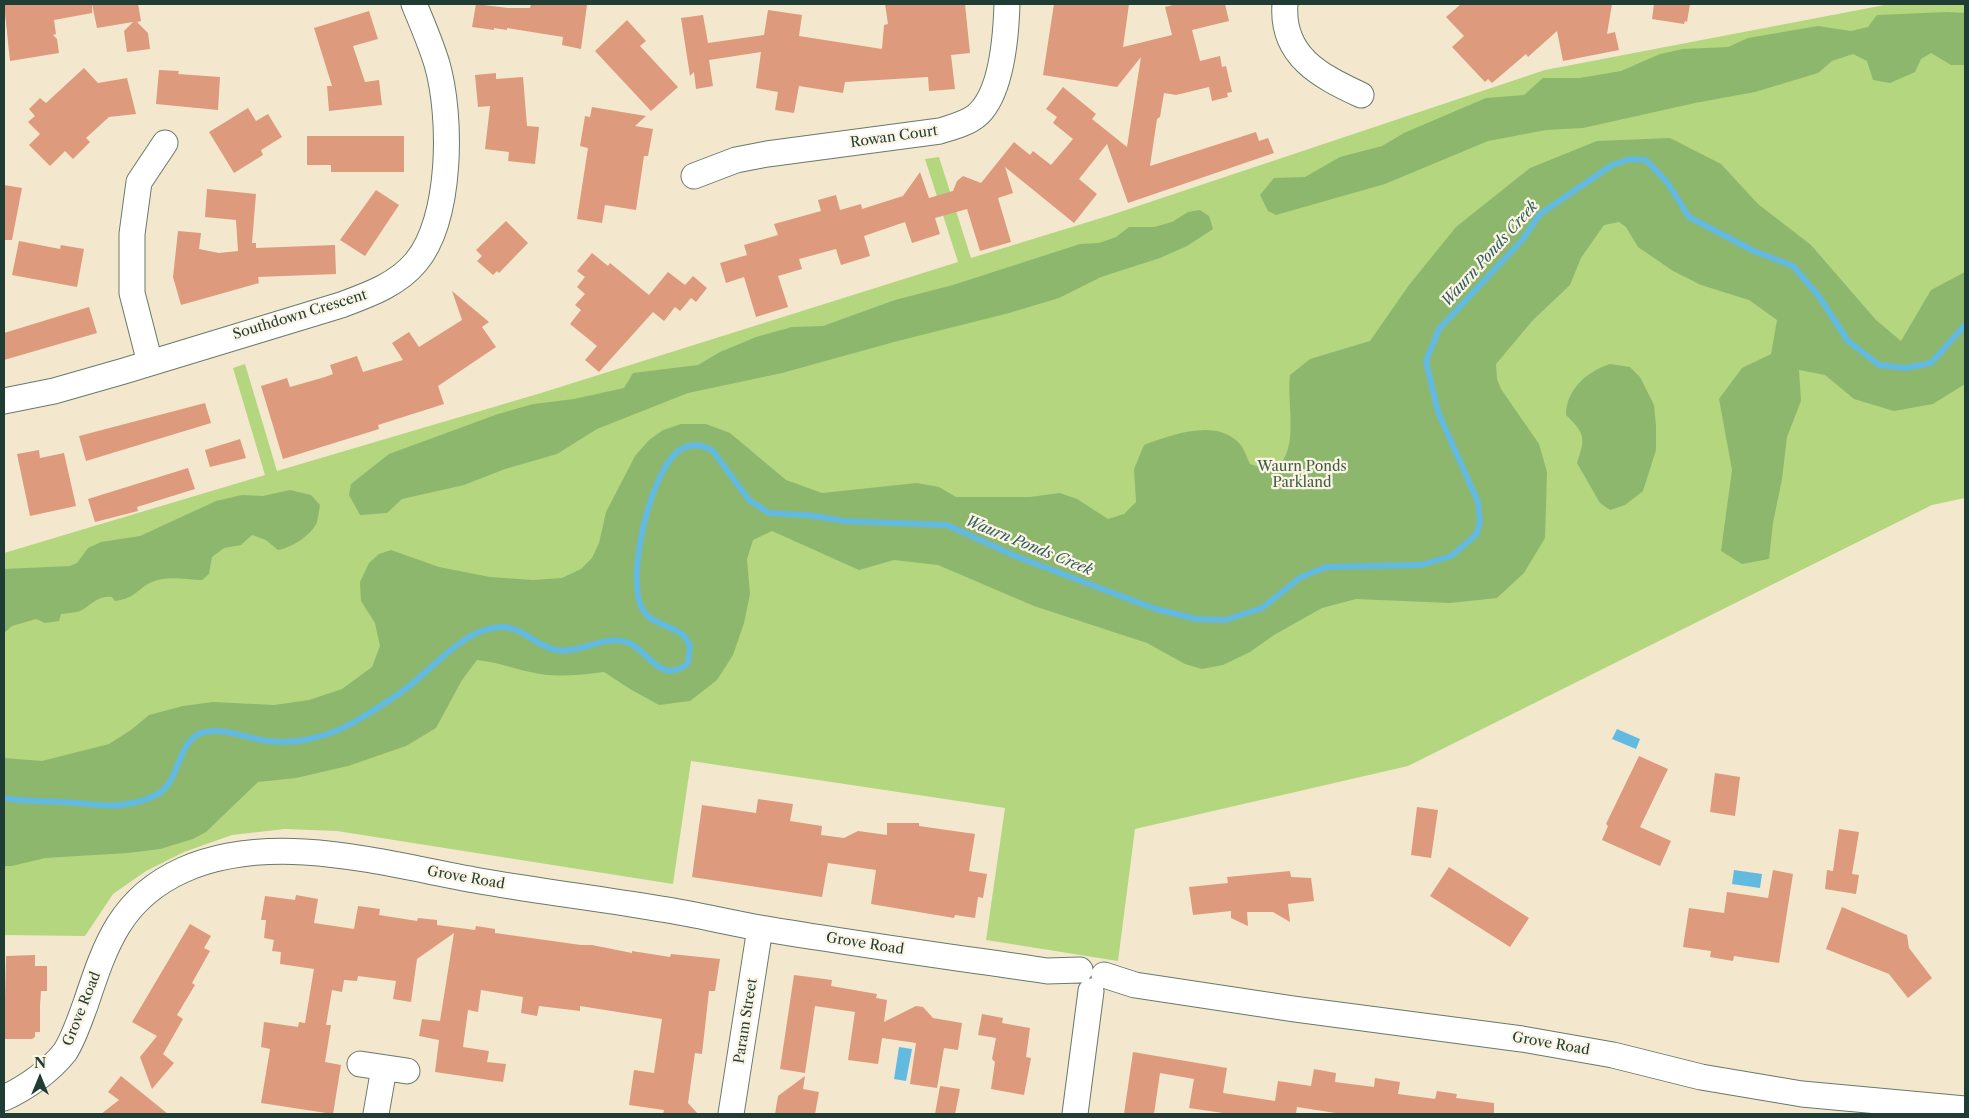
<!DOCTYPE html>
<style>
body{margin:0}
#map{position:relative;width:1969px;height:1118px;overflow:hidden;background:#f3e8cd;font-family:"Libre Caslon Text",serif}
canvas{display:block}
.frame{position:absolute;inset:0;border:5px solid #1f3d34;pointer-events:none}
.north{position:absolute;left:15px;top:1053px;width:50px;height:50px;-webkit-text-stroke:4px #fcf5e5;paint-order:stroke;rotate:0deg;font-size:14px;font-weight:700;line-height:20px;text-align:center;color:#1f3d34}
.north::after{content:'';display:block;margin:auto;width:18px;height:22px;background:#1f3d34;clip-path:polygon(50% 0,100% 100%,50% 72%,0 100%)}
</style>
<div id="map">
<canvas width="1969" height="1118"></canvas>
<div class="frame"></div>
<div class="north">N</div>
</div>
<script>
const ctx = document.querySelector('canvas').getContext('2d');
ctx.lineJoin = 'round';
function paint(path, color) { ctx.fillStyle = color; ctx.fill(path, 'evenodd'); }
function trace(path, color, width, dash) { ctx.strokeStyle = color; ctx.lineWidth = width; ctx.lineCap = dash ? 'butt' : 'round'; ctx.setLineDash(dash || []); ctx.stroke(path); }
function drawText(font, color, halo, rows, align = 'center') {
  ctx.font = font + ' "Libre Caslon Text",serif'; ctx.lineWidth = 4.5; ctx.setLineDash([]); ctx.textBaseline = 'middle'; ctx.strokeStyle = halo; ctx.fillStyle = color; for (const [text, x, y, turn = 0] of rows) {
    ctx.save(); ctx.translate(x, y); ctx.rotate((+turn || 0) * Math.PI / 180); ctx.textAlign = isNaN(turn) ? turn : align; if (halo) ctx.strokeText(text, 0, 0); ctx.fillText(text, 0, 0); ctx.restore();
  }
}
paint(new Path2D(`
 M1890 4H1965V498L1932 505 1408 766 1135 829 1118 961 986 940 1005 808 691 761 673 884 337 831 285 829 232 835 184 852 146 871 113 894 85 936 4 935V553L265 475 233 368 245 364 277 471 541 393 958 262 925 159 939 157 971 258 1111 215 1545 70Z`), '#b3d67f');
paint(new Path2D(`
 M1947 12 1965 13V65H1951L1931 53 1921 59 1915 72 1890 83 1873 80 1867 61 1853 54 1832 61 1818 73 1755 92 1695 103 1583 128 1546 130 1488 141 1385 184 1276 215 1268 211 1260 195 1274 178 1305 177 1340 157 1382 146 1404 133 1486 98 1524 95 1543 78H1580L1621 71 1660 54 1683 49 1728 47 1748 38 1818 26 1851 31 1868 27 1877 15Z
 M1670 138 1721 164 1758 204 1811 245 1876 320 1901 341 1931 290 1965 272V384L1933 404 1894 411 1854 399 1825 375 1799 370 1801 401 1787 437 1782 479 1773 523 1769 559 1742 564 1721 551 1732 470 1719 399 1742 368 1771 354 1777 320 1749 300 1701 285 1673 271 1638 247 1626 227 1619 222 1604 225 1581 258 1570 285 1533 320 1496 364 1497 379 1501 389 1539 444 1547 472 1545 538 1524 573 1497 598 1450 603 1356 599 1322 608 1274 635 1250 652 1223 665 1202 669 1185 664 1147 643 1034 606 938 565 894 560 859 570 772 531 753 540 747 559 750 594 744 623 733 655 717 680 690 701 659 705 630 689 604 672C580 675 553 678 530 672 512 668 496 662 477 660L462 680 436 728 406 746 348 766 296 778 258 782 206 832 193 839 160 849 128 853 45 858 12 866H4V758L42 761 109 744 131 730 149 715 183 706 213 702 274 705 309 700 342 689 372 667 380 646 375 623 361 601 360 582 369 563 379 554 391 550 439 567 490 577 533 580 562 578 581 569 592 558 599 543 606 512 635 456 649 440 663 430 681 424H706L730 433 786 480 822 493 917 483 939 487 956 497H1030L1060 493 1077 499 1108 519 1124 514 1136 502 1134 469 1144 445C1171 435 1216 418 1239 443 1244 448 1247 458 1250 464L1271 471C1302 456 1286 404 1290 375L1310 359 1370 341 1409 285 1456 227 1530 168 1597 141Z
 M1200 210 1209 216 1213 229 1187 246 1160 258 1101 277 1059 298 1009 313 894 342 782 373 688 393 597 429 557 454 505 469 464 485 402 499 387 513 360 515 349 495 351 484 389 454 498 414 533 404 574 399 624 388 633 373 698 365 720 352 756 337 792 327 823 326 895 300 953 285 1080 244 1099 243 1116 237 1129 227H1154L1172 222 1188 212Z
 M1610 364 1630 367 1640 377 1654 405 1656 426V450L1643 491 1625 505 1610 510 1600 503 1577 463C1585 439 1586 434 1566 415 1566 390 1587 371 1610 364Z
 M290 490 311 495 320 505C319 511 318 517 317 522 312 535 291 548 278 550L266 540 252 535 241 545 224 548 212 557 209 574 202 580C186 580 168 575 152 582 136 589 137 598 115 601L112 597C99 595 92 604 82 610 77 613 67 613 61 614L59 621 45 623 36 619 12 626 4 633V569L70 566 77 563 88 548 101 542 140 536 216 501 242 495 263 496Z`), '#8eb76e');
paint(new Path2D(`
 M1617 729 1640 739 1636 749 1612 739Z
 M1734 870 1762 874 1760 888 1732 884Z
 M899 1047 912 1049 906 1081 894 1079Z`), '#63bae0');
trace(new Path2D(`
 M4 798C28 802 53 801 77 803 91 804 107 807 120 805 135 803 156 799 166 787 180 771 181 736 205 732 225 728 243 737 262 740 293 746 329 737 356 721 373 711 392 699 408 687 433 668 461 633 493 628 521 622 534 647 557 650 581 654 606 633 629 643 650 652 661 686 688 663L690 646C688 643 686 638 684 636 671 624 649 625 641 606 627 573 650 477 676 453 687 443 700 444 712 450L749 500 769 513 807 515 845 521 947 525 1015 556 1102 589 1156 609 1197 619 1225 620 1262 608 1301 577 1326 567 1421 565 1451 556 1476 535 1480 522 1478 502 1438 412 1426 361 1439 329 1523 239 1540 214 1612 165 1630 159 1646 160 1667 182 1689 217 1754 251 1793 266 1818 295 1848 341 1879 365 1905 368 1931 363 1965 325`), '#63bae0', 6);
paint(new Path2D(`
 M4 4H92V13L54 20 56 34 53 35 57 39 59 53 10 61Z
 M92 4H138L141 21 137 22 148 33 150 49 127 52 124 31 133 22 97 28Z
 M476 4 508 8H530L531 4 587 5 581 49 562 45 563 37 507 28V30L494 28V30L472 27Z
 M885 4H965L970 53 951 55 955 89 929 91 928 77 845 82 843 93 799 86 794 113 775 110 778 92 756 88 761 52 709 60 713 86 696 89 694 72 690 76 681 18 703 15 708 43 764 35 768 10 802 15 799 36 882 49 884 25 888 24Z
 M1054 4H1129L1123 47 1172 35 1165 7 1177 4H1225L1229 21 1192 30 1200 61 1220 56 1222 67 1226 66 1232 92 1227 93 1228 97 1212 101 1209 87 1176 95 1164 93 1160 117 1157 119 1150 166 1256 132 1259 141 1268 138 1274 153 1128 203 1107 144 1079 179 1097 194 1074 223 1005 167 1013 193 998 198 1011 242 980 251 967 209 935 218 940 234 912 243 905 222 864 236 870 256 841 265 836 249 799 259 802 269 778 276 788 307 756 317 744 277 726 283 720 263 747 255 744 245 778 235 774 224 821 211 818 200 836 195 840 210 861 204 862 209 903 196 920 172 929 198 953 191 957 181 963 176 981 183 1014 142 1030 155 1033 151 1051 165 1073 139 1053 123 1057 117 1046 109 1063 87 1096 114 1092 119 1127 147 1141 57 1117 87 1043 75Z
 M1461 4H1612L1607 34 1615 32 1619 50 1563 61 1557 31 1528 57 1526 54 1492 83 1488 79 1485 82 1452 47 1464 36 1446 17Z
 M1654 4H1690L1687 22 1685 21 1684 24 1652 19Z
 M369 11 378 39 353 46 365 82 379 80 382 105 329 111 327 86H332L314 28Z
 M627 20 646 41 640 46 678 87 651 111 595 51Z
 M84 68 98 83 127 78 136 114 109 117 86 138 90 142 73 159 65 151 50 166 29 145 40 134 28 122 35 116 29 109 40 98 46 103Z
 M159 70 179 71 178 74 220 77 218 110 156 104Z
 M496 73V79L523 77 527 126 539 127 535 164 508 161 509 152 485 149 490 106 478 107 475 75Z
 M592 107 646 116 635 126 653 129 648 156H644L636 210 605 205 602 223 577 219 588 148 580 146 585 116 590 117Z
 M248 108 256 121 268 114 282 137 261 150 263 155 234 173 209 132Z
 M307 136H404V172H331V165H307Z
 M4 185 22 188 12 240H4Z
 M207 189 256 194 252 243H256V248L335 245 336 274 258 277 259 283 181 305 173 277 178 231 201 233 199 249 219 253 238 251 236 220 205 217Z
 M376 190 399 205 365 256 340 240Z
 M506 221 528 243 499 273 497 271 493 275 477 261 482 256 476 250Z
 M19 241 60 249 61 245 84 249 77 287 12 275Z
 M592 253 608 266 610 263 649 295 668 272 685 285 693 276 707 288 696 302 691 298 680 311 675 307 664 321 653 312 599 372 585 360 597 346 570 324 581 310 575 305 585 294 577 287 585 277 577 271Z
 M452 291 489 322 482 327 496 347 438 386 444 404 378 425 379 429 283 459 261 386 287 378 290 387 325 377 333 374 330 365 357 356 363 372 403 360 392 343 409 332 419 347 462 320Z
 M89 307 97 333 4 360V333Z
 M205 403 211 423 86 461 79 436Z
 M240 439 246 458 210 467 205 450Z
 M39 450 40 458 64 453 76 506 30 516 17 454Z
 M188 468 195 489 137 507 138 511 95 522 88 499Z
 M1639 756 1668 769 1640 827 1671 841 1660 866 1602 840 1608 826 1606 824Z
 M1715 773 1740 777 1735 816 1710 812Z
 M758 799 793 804 790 821 822 826 821 835 844 838 858 831 887 835V823H919V826L975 834 969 871 987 874 983 898 978 897 975 918 955 915 954 918 871 904 876 870 828 863 822 897 692 877 702 805 756 813Z
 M1417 807 1438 810 1431 858 1411 855Z
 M1839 829 1859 832 1852 874 1859 875 1856 894 1825 889 1827 870 1833 871Z
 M1449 867 1529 918 1510 947 1430 896Z
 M1773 870 1793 874 1779 963 1734 956 1733 961 1710 957 1711 951 1683 947 1689 908 1724 913 1727 892 1768 898Z
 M1290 871 1291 877 1311 878 1314 901 1288 904 1290 922 1273 912H1247L1248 926 1231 918V911L1193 915 1189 887 1228 883 1227 877Z
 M296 895 318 899 314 923 354 929 358 906 380 909 379 915 417 921 418 918 437 920V925L475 930 476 926 495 929V933L581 945H592L632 953V951L670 957 671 954 720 959 715 991H709L702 1054 695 1053 688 1103 698 1114H663L664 1110 629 1105 634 1070 654 1073 662 1019 580 1006V1011L539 1006 537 1016 521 1013 523 997 481 990 478 1012 468 1010 463 1047 489 1051 487 1062 506 1064 503 1082 435 1072 439 1040 419 1036 422 1019 440 1021 454 933 417 959 411 1002 393 999 396 981 358 976 357 981 344 980 342 992 332 990 326 1025H331L325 1062 341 1065 333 1114 261 1103 270 1049 261 1047 264 1022 298 1027 299 1022 305 1023 314 969 280 964 281 952 272 951 274 940 264 938 266 920H261L265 896 295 900Z
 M1842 907 1907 935 1909 948 1932 978 1908 998 1889 974 1826 949Z
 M190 924 211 936 204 948 210 951 192 983 195 985 177 1015 183 1019 163 1054 174 1063 152 1089 140 1057 157 1036 132 1022Z
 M35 955V966H47V991H41L40 1006V1032H35V1037L32 1039H4L6 956Z
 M794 975 832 980 831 986 877 994 876 998 887 1000 884 1022 916 1006 923 1007 933 1018 962 1023 958 1050 944 1048 937 1088 910 1084 916 1043 882 1038 878 1064 848 1060 855 1012 815 1006 805 1073 780 1069Z
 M982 1014 1003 1018 1002 1023 1030 1028 1026 1057 1031 1058 1024 1095 991 1089 995 1062 992 1059 996 1038 978 1035Z
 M1133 1052 1227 1068 1223 1093 1275 1101 1278 1081 1311 1086 1314 1069 1336 1073 1335 1082 1374 1087 1375 1078 1400 1082 1398 1094 1435 1099 1437 1091 1457 1094 1456 1098 1494 1103V1114H1342L1297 1107 1296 1114H1230L1189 1108 1194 1079 1160 1073 1154 1114H1124Z
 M121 1076 168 1114H101L119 1100 108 1092Z
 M805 1076 803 1089 819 1092 815 1114H775L778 1096Z
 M940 1086 960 1089 955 1114H935Z`), '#dd9a7c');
const street = new Path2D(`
 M1285 4C1281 56 1320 76 1361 95
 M694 176 736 160 767 154 940 131C952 127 966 124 976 116 1002 95 1006 36 1007 4
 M150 363 132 293V234L139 182 165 143
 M4 401 54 391 124 371 341 305C368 295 397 285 416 262 452 219 452 116 437 64 431 44 422 23 414 4
 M1104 975 1135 985 1294 1009 1522 1039 1613 1055 1701 1077 1802 1094 1965 1109
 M360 1064 407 1071
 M4 1098C26 1088 50 1071 65 1052 74 1038 80 1019 86 1003 106 943 121 898 183 870 276 829 391 866 486 882 544 892 603 899 661 909 694 914 727 922 760 928 855 944 951 957 1047 971L1080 970
 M376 1114 384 1068
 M731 1114 760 928
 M1075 1114 1091 991`);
trace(street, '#69796a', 27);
trace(street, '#fff', 25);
drawText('14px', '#1f3d34', '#fcf5e5', [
 ["Rowan Court",894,137,-8],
 ["Southdown Crescent",300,315,-17],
 ["Grove Road",466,878,10],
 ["Grove Road",865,944,9],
 ["Grove Road",82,1009,-68],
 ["Param Street",746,1021,-81],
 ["Grove Road",1551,1044,10]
]);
drawText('14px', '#3d5c43', '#fcf5e5', [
 ["Waurn Ponds",1302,467],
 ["Parkland",1302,483]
]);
drawText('italic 15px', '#305c5f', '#fcf5e5', [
 ["Waurn Ponds Creek",1490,254,-48],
 ["Waurn Ponds Creek",1029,546,22]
]);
</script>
